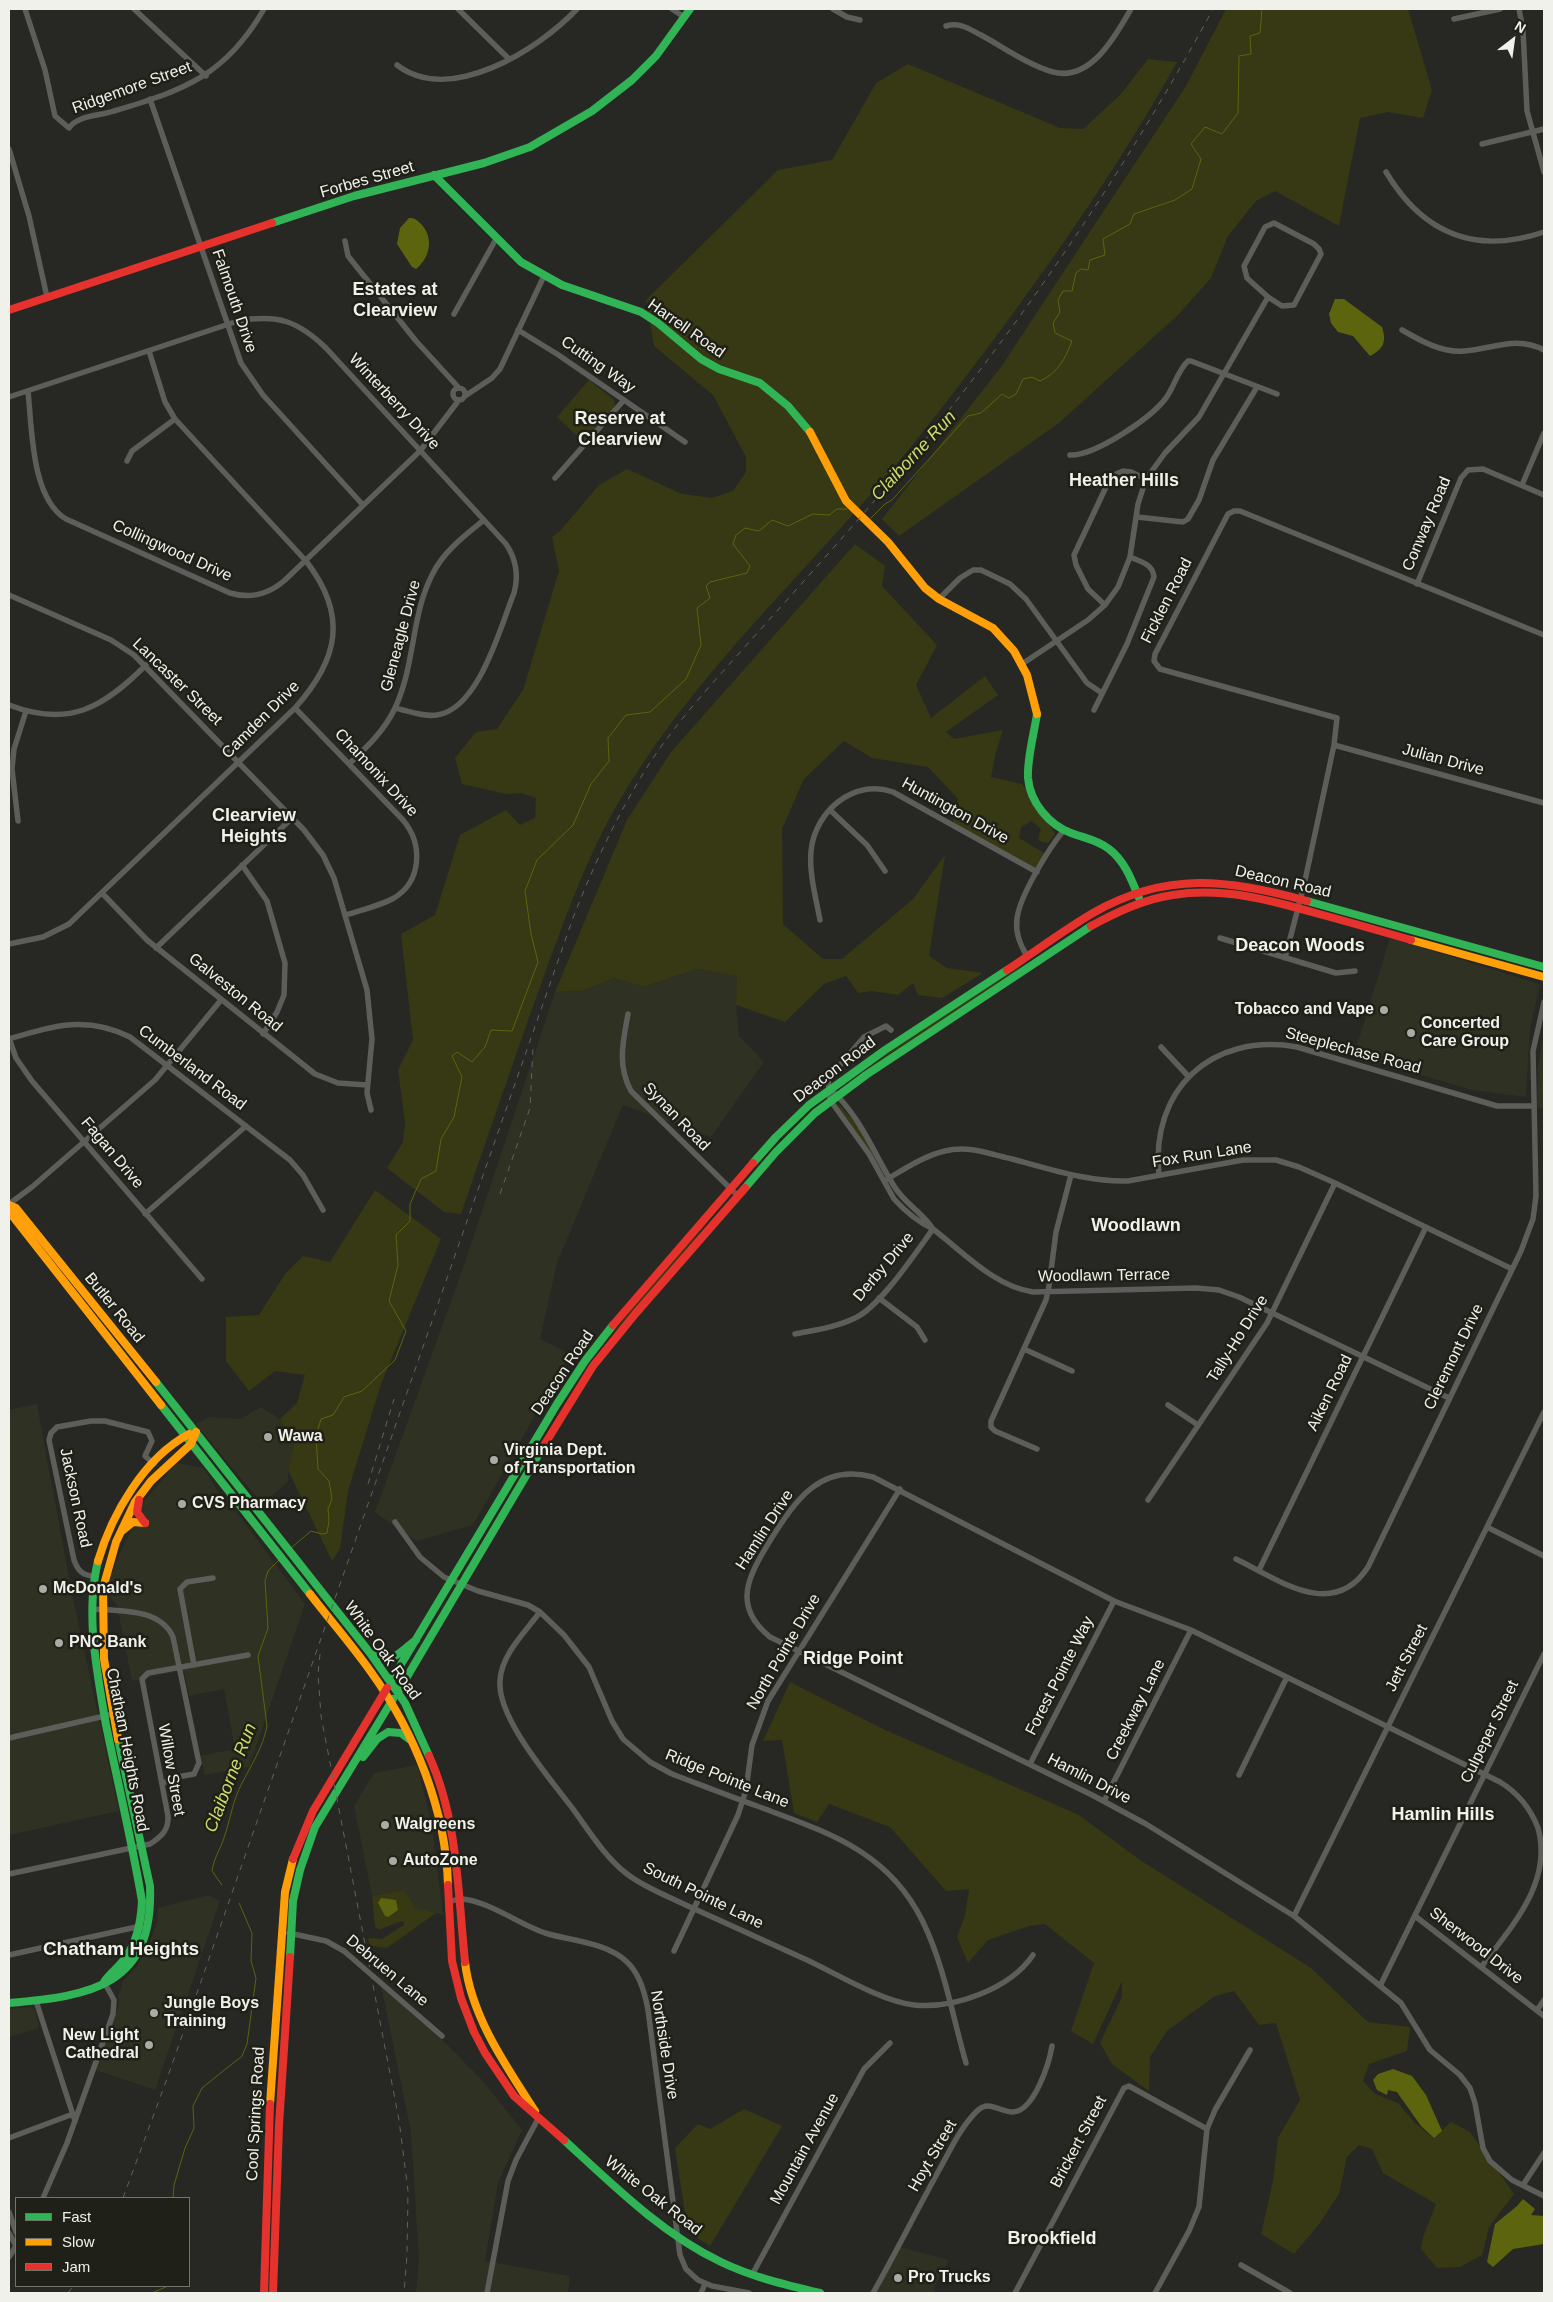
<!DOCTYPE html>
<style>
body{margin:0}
#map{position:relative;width:1553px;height:2302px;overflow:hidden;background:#272823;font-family:Arial,sans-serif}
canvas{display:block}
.frame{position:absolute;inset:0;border:10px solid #f0f1eb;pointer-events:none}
.legend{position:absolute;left:15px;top:2197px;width:175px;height:90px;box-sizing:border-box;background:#1f2017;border:1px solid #73746c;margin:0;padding:6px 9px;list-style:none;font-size:15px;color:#f0f1eb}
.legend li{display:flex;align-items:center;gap:10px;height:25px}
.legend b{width:25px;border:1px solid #73746c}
.north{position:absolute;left:1488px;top:15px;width:50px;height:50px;-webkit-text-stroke:4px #1f2017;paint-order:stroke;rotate:30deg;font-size:14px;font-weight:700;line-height:20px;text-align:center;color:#f0f1eb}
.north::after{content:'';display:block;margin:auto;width:18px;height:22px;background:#f0f1eb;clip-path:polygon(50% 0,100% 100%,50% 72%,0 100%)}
</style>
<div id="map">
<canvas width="1553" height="2302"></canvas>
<div class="frame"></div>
<ul class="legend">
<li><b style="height:6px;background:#30b455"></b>Fast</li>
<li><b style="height:6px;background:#ff9f0a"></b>Slow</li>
<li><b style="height:6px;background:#e5322d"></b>Jam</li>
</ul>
<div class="north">N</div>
</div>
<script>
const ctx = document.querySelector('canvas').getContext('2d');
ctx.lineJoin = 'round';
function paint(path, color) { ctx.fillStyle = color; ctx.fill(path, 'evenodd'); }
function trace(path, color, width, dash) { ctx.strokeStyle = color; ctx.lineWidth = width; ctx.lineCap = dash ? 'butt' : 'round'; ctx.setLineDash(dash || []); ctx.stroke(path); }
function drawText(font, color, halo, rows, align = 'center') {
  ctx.font = font + ' Arial,sans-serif'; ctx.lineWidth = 5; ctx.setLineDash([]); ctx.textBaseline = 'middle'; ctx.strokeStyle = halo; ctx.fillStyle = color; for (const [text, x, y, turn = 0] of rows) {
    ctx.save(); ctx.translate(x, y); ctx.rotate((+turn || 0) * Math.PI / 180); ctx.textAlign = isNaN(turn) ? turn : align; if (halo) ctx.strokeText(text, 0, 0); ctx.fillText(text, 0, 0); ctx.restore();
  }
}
paint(new Path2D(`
 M1390 938 1540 984 1530 1029 1526 1097 1472 1090 1354 1055Z
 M697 969 738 976 736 1005 739 1036 764 1062 711 1137 623 1105 557 1263 540 1339 570 1354 473 1525 416 1541 375 1512 464 1265 555 992 583 991 614 978 644 987Z
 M1544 1035V1108H1537L1538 1066Z
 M37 1404 71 1589 119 1811 9 1835V1410Z
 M261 1407 280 1419 294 1445 288 1470V1482L262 1504 196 1424 208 1417 241 1419Z
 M177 1463 203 1468 220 1494 241 1518 305 1604 249 1767 205 1775 200 1756 235 1749 224 1689 189 1696 184 1670 132 1681 117 1605 108 1594 110 1578 118 1557 141 1511V1504Z
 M417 1765 432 1825 443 1915 415 1908 405 1890 372 1896 354 1806 374 1773Z
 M209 1895 220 1901 155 2090 95 2070 119 2004 118 1995 124 1980 137 1966 146 1951 157 1923 158 1908Z
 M379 1976 482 2080 522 2130 498 2183 485 2261 570 2276 568 2293H416L419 2259 411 2132Z
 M31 2007 35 2010 39 2028 9 2037V2009Z
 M900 2247 949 2260 935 2285 934 2293H876Z`), '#2f3123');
paint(new Path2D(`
 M1226 9H1408L1432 90 1423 118 1388 112 1360 118 1339 226 1275 191 1256 201 1228 236 1211 278 1178 315 1059 423 899 536 882 519 1001 367 1186 86Z
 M1148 59 1177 62C1124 158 1060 250 995 338 960 384 926 430 889 473 802 576 700 670 629 785 592 843 569 908 545 973 516 1053 489 1133 461 1214L444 1212 387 1168 403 1142 405 1122 398 1070 413 1040 401 934 435 915 460 835 506 810 520 825 535 818 536 798 521 793 506 794 462 784 455 758 476 732 497 729 523 690 559 571 552 537 560 531 599 485 627 469 682 494 712 498 733 491 746 472V457L713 395 654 346 646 300 778 170 832 160 876 83 908 64 1060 128 1083 129 1121 94Z
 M589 380 613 399 615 404 613 410 583 442 557 417Z
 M855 544 885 566 882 586 937 645 916 685 931 718 985 676 998 695 946 732 954 739 1003 730 996 752 991 777 1022 784 1055 834 1048 843 1042 842 1038 839 1041 829 1032 821 1021 827 1019 838 1044 853V857L1036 870 956 825 953 822 958 799 928 767 872 758 844 741 804 779 782 829 783 924 823 959H842L913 899 945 855 929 956 947 968 983 973 942 998 918 995 913 983 898 995 872 991 858 993 846 976 824 984 785 1022 736 1005 737 976 697 969 644 987 614 978 583 991 555 992 627 820 671 752Z
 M1036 954 1009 976 858 1076 900 1044Z
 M838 1103 859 1128 880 1167 839 1107Z
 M375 1190 441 1239 381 1384 348 1491 340 1549 332 1561 288 1470 294 1445 280 1419 297 1403 305 1375 275 1371 249 1391 226 1361V1317L259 1315 285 1274 303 1256 330 1262Z
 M713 1215 683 1254 610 1338 633 1306Z
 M790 1682 883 1729 1079 1815 1140 1860 1311 1968 1368 2022 1410 2027 1407 2051 1369 2064 1363 2081 1375 2094 1398 2103 1415 2123 1433 2138 1451 2122 1470 2132 1514 2194 1489 2227 1482 2255 1460 2267 1437 2268 1421 2249 1423 2237 1436 2204 1383 2173 1372 2149 1359 2145 1347 2157 1339 2194 1320 2223 1294 2254 1261 2234 1273 2181 1278 2138 1300 2100 1276 2023 1259 2025 1234 1991 1215 1996 1167 2031 1150 2057 1149 2091 1112 2064 1100 2043 1122 1997V1981L1093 2044 1071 2031 1094 1963 1045 1924 1029 1926 988 1940 968 1963 957 1937 965 1915 969 1889 946 1891 890 1827 829 1804 817 1822 794 1813 782 1740 763 1741Z
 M405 1890 415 1908 436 1913 387 1948 370 1946 368 1938 382 1939 404 1925V1922L401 1921 379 1930 375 1927 372 1896Z
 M744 2109 782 2126 710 2246 688 2232 675 2148 698 2124 710 2129Z`), '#363913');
paint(new Path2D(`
 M409 218C414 218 416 219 420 223 434 236 431 257 416 269L412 267 397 244 400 228Z
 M1335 299H1344L1382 327C1387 343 1383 349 1370 356L1353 336 1338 332 1331 323 1329 314Z
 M381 1898 396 1900 398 1910 388 1917 385 1916 378 1903Z
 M1393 2069 1412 2076 1426 2095 1442 2131 1434 2138 1421 2126 1397 2092 1388 2090 1387 2095 1377 2090 1373 2080 1378 2074Z
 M1523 2199 1535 2209 1531 2215 1544 2216V2244L1513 2249 1493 2267 1487 2262 1495 2224 1517 2206Z`), '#5d640e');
trace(new Path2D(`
 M871 518 885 504 892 500 968 416 981 413 1002 394 1009 398 1016 394 1023 379 1032 377 1040 381C1058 373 1065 359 1072 341L1055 333 1053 323 1060 312 1058 300 1063 291H1072L1076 273 1081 269 1088 270 1090 260 1105 255 1103 239 1130 224 1134 214 1175 200 1192 189 1201 159 1191 144 1205 127 1222 134 1238 113 1239 56 1251 54 1250 36 1260 33 1262 9
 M291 1548 311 1531 322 1534 327 1533 329 1521 328 1509 332 1499 329 1481 318 1469 316 1436 321 1419 333 1415 344 1397 362 1391 395 1360 406 1331 389 1301 398 1265 396 1235 410 1221V1204L421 1179 436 1171 441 1139 454 1117 462 1077 452 1056 457 1052 472 1062 485 1047 491 1030 512 1031 538 962 531 934 525 891 537 860 573 825 591 784 609 761 608 738 626 715 650 712 686 679 701 645 697 608 710 598 706 586 710 582 747 573 750 566 733 544 736 535 745 528 759 531 772 520 788 526 813 514 829 515 837 509H847
 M222 1885 212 1871C214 1858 220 1850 224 1838 230 1820 233 1800 242 1783 252 1764 263 1747 267 1726L258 1656 268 1628 265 1581 268 1571 279 1560
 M173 2198 174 2185 185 2148 194 2128 193 2106 202 2088 242 2056 247 2044 256 1978 251 1961 252 1933 239 1903
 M152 2293 168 2286`), '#5d640e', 1);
trace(new Path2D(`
 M25 9 45 70 55 116 69 128C78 115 100 116 114 111 185 90 226 75 264 9
 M134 9 206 76
 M458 9 509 59
 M672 9 684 17
 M833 9 847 17 860 20
 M1519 9 1523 30 1527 111 1544 172
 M1454 19 1500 9
 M946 26C960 22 969 29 981 35 1003 47 1030 66 1053 72 1091 82 1116 35 1131 9
 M397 65C450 106 539 49 577 9
 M150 99 241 363 263 395 363 505
 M1482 144 1544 129
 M9 149 29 216 47 297
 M1386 172C1423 234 1476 255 1544 232
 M345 241 348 256 416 341 459 388
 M454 314 496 239
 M518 330 557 354 685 442
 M1402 330C1421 341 1442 353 1464 351 1493 349 1516 335 1544 350
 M453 394a6 6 0 1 1 12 0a6 6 0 1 1-12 0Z
 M28 391C32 428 31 498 66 519L230 593C250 599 269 594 285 580L420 451 459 400
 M465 396 492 378 500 369 544 276
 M9 397 238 321C278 314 298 321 326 348L506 544C516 559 519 575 514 593 500 628 479 709 437 715 423 717 409 711 395 708
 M1070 455C1095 456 1151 418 1166 398 1174 387 1178 370 1188 361H1191L1277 394
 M127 461 132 451 175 419
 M555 478 624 400
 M1522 485 1544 433
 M1137 517 1183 522 1188 519 1199 500 1213 460 1257 387
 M1417 584 1461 478 1468 470 1483 469 1544 495
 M9 595 111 640 134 655 304 830 323 855 334 878 367 990 372 1039 367 1093 371 1110
 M939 599 960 578 973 570H981L1010 584 1026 599 1087 683 1102 693
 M1105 605 1088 589 1076 565 1074 555 1106 487 1116 474 1123 471 1131 472 1146 479
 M1022 664 1088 620 1105 605 1118 587 1130 557 1138 504 1146 479 1165 453 1199 417 1268 297 1247 278 1244 266 1265 227 1274 223 1314 244 1319 249 1321 254 1294 305 1282 306 1268 297
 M9 705C69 728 103 708 146 665
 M295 708 403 820C423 844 422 881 394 898 380 906 361 910 346 915
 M1094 710 1127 644 1154 577C1153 564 1141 562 1130 557
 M1334 745 1544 803
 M349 764C367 747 385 730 395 708 415 666 411 616 432 575 443 552 464 536 484 520
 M830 810 867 845 885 871
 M18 821 12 769 14 749 26 711
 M242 865 267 901 285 963 284 995 277 1012 263 1034
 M102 893 147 940 315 1074 338 1083 367 1085
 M820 920C816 898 809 874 811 851 815 811 854 778 893 792L1037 872
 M1220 938 1336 973 1355 971
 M9 944 43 937 69 924 295 708C339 659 348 615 306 561L175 419 165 402 149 351
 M156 948 292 818
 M1027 956C1020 945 1015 933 1017 919 1019 897 1049 848 1064 830
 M1285 958 1304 885 1334 745 1337 718 1160 669 1154 661 1155 654 1228 514 1234 511H1240L1544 635
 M628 1014C623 1042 617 1065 631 1091L738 1196
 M891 1030 886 1026 864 1037 828 1079 830 1100 869 1154 894 1199C906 1212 917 1222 933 1229 963 1252 994 1286 1033 1292L1196 1288 1219 1290 1239 1297 1449 1398
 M9 1038 16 1058 32 1081 202 1279
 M9 1039C53 1026 86 1015 130 1037L290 1160 303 1175 323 1210
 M1161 1047 1189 1077
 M829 1088C860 1115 873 1152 894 1186 904 1203 922 1212 933 1229
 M1159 1175C1150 1090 1211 1032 1297 1047L1497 1106H1534
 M884 1181C903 1170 923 1156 945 1151 968 1145 990 1154 1012 1159 1050 1169 1088 1182 1128 1181L1243 1160H1276L1299 1167 1335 1183 1512 1269
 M9 1204 32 1187 155 1080 221 1000
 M145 1214 246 1126
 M879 1298 917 1327 925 1340
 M795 1334C815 1330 837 1327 855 1318 880 1307 916 1252 933 1229
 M1024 1349 1072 1371
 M1168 1405 1198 1425
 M1037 1449 995 1431 991 1427V1421L1046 1300 1049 1286 1056 1232 1071 1175
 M1148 1500 1267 1323 1335 1183
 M395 1522 420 1557 444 1577 478 1591 528 1605 540 1612 564 1635 589 1667 612 1721 623 1739 650 1762 672 1774C701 1785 729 1796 757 1806 826 1832 888 1850 923 1922 944 1965 953 2018 966 2063
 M1487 1527 1544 1556
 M1236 1559C1279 1580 1333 1621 1368 1567L1521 1251 1533 1219 1536 1196 1533 1051 1544 1002
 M1259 1570 1426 1227
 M95 1576C83 1576 78 1571 74 1560L49 1440 51 1433 57 1427 91 1421H105L148 1432 152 1441 145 1456 154 1464
 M92 1609C119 1611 160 1608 173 1637L199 1763 194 1774 172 1778 162 1784
 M540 1612C525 1632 501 1655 500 1681 497 1718 551 1780 573 1809 589 1831 605 1857 627 1874 645 1888 668 1896 688 1906 728 1924 768 1942 807 1960 837 1974 881 2001 914 2005 954 2009 1010 1989 1033 1955
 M194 1665 180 1589 187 1582 213 1578
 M9 1738 109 1715
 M1030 1764 1114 1601
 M1239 1775 1287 1677
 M1104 1801 1191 1630
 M9 1874 150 1844C161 1837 169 1830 168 1816L142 1679 148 1673 248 1655
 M449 1902C452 1901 457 1899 460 1899 488 1900 518 1924 545 1933 571 1941 606 1942 627 1962 640 1974 645 1993 648 2010L680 2255 686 2269 698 2280 712 2286 749 2293
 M1294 1916 1544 1412
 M1415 1916 1544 2016
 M289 1933 326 1941 344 1951 442 2036
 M674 1951 738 1815 746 1790 752 1745 768 1701 900 1489
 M9 1955 141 1926
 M1482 1966C1512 1926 1553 1882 1538 1828 1530 1807 1518 1793 1500 1782L1191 1630 1114 1601 873 1477C820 1463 796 1500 771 1539 750 1574 730 1605 770 1637L1092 1795 1146 1824 1294 1916 1401 2003 1430 2050 1460 2075 1470 2088 1475 2103 1483 2148 1490 2161 1512 2180 1544 2196
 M1381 1984 1544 1654
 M36 2001 75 2121
 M1537 2010 1544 2000
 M9 2138 73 2114
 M1523 2185 1544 2153
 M43 2198 67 2143 113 2014 114 2000 104 1982
 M9 2212 16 2232
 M9 2233 16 2246
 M9 2257 16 2246
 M1241 2265 1290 2293
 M752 2275 864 2069 890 2043
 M487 2293 508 2181 516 2160 539 2117
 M701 2293 705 2284
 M873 2293C895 2254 916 2212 938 2172 950 2151 959 2129 977 2111 989 2099 999 2112 1013 2112 1034 2111 1049 2064 1052 2046
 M1015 2293 1124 2088 1129 2086 1207 2129
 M1155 2293 1189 2231 1199 2207 1207 2129 1215 2110 1250 2050`), '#5d5d5a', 5.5);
trace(new Path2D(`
 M434 175 521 262 562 285 641 312 658 323 701 359 719 369 760 383 788 406 810 432
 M272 223 354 196 484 163 530 147 592 111 632 80 656 56 690 9
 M1037 714C1034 734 1027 758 1028 778 1030 802 1049 825 1071 833 1084 838 1098 840 1109 849 1125 861 1132 881 1139 898
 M1307 901 1544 967
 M753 1163 776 1137 809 1105 885 1050 1007 970
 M745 1188 776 1152 815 1113 866 1075 1091 926
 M156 1382 370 1653 405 1703 429 1756
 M161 1405 310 1594
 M98 1561C85 1614 97 1672 106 1725 118 1784 132 1842 142 1901 141 1923 137 1944 123 1961 117 1969 109 1974 104 1982
 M373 1654C395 1664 399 1652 416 1640
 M391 1681 557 1404 585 1361 613 1325
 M398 1692 543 1447
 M363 1757 377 1739 388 1732 401 1733 409 1739
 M290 1957 293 1901 300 1870 315 1827 393 1699
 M9 2003C91 1996 154 1986 150 1886L118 1739
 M564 2140C613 2185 661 2233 721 2262 752 2277 786 2285 820 2293`), '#30b455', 8);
trace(new Path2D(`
 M810 432 846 501 888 542 925 588 939 599 993 628 1014 651 1027 675 1037 714
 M1411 940 1544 977
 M9 1205 16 1208 156 1382
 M9 1207 11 1214 161 1405
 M122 1531 133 1522 145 1523
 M98 1561C112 1514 144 1458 189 1434
 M310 1594C330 1620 352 1645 371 1672 415 1733 446 1810 448 1885
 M118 1739 104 1659 103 1588 116 1542 135 1502 151 1481 191 1444 196 1432
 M465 1962C471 2016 506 2066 535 2111
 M270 2104 285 1892 293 1859`), '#ff9f0a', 8);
trace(new Path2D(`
 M9 310 272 223
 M1091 926C1117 912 1144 899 1173 895 1224 887 1270 900 1319 914 1349 922 1380 931 1411 940
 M1007 970C1036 951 1064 930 1093 913 1166 871 1229 879 1307 901
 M613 1325 753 1163
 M543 1447 593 1366 636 1313 745 1188
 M139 1500 137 1512 145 1523
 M429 1756C458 1819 458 1894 465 1962
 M293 1859 313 1811 387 1688
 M448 1885 452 1961 461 1998 474 2032 485 2053 514 2096 564 2140
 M264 2293 270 2104
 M273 2293 279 2125 290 1957`), '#e5322d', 8);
trace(new Path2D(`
 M500 1194 530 1108 533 1047
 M368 1484 394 1399
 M320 1654 318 1674 321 1716 399 2120 408 2191 407 2255 404 2293
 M123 2198 168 2076 573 918C592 869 614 822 641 777 671 727 712 684 750 641 805 580 860 519 913 455 1027 316 1127 167 1213 9
 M68 2293 73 2286`), '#61625e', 1, [6, 6]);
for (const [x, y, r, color] of [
 [1384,1010,5,"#aaaba5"],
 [1411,1033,5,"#aaaba5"],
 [268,1437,5,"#aaaba5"],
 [494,1460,5,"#aaaba5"],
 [182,1504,5,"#aaaba5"],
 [43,1589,5,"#aaaba5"],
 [59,1643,5,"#aaaba5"],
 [385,1825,5,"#aaaba5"],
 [393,1861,5,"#aaaba5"],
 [154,2013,5,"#aaaba5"],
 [149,2045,5,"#aaaba5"],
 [898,2278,5,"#aaaba5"]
]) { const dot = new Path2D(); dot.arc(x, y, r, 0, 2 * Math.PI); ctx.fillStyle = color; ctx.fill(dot); trace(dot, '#1f2017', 2); }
drawText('16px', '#f0f1eb', '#1f2017', [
 ["Ridgemore Street",132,88,-20],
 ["Forbes Street",367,180,-16],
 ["Falmouth Drive",234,301,71],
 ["Harrell Road",686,329,35],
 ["Cutting Way",598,365,35],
 ["Winterberry Drive",394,402,47],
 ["Conway Road",1427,524,-67],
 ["Collingwood Drive",172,551,24],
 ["Ficklen Road",1167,601,-63],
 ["Gleneagle Drive",401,636,-75],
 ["Lancaster Street",177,682,44],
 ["Camden Drive",261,720,-45],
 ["Julian Drive",1443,760,15],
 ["Chamonix Drive",376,773,47],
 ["Huntington Drive",955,811,29],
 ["Deacon Road",1283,882,13],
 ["Galveston Road",235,993,39],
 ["Steeplechase Road",1353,1051,15],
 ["Cumberland Road",192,1068,37],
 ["Deacon Road",835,1070,-37],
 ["Synan Road",676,1117,46],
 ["Fagan Drive",112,1153,50],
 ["Fox Run Lane",1202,1155,-9],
 ["Derby Drive",884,1267,-50],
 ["Woodlawn Terrace",1104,1276,-1],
 ["Butler Road",114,1308,51],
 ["Tally-Ho Drive",1238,1339,-58],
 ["Cleremont Drive",1454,1357,-64],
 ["Deacon Road",563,1373,-56],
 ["Aiken Road",1330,1393,-64],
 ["Jackson Road",75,1498,78],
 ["Hamlin Drive",765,1530,-57],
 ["White Oak Road",382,1651,54],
 ["North Pointe Drive",784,1652,-60],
 ["Jett Street",1407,1658,-63],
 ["Forest Pointe Way",1060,1676,-63],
 ["Creekway Lane",1136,1710,-63],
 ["Culpeper Street",1490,1732,-64],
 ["Chatham Heights Road",127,1750,79],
 ["Willow Street",171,1770,80],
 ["Ridge Pointe Lane",727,1779,22],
 ["Hamlin Drive",1089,1779,27],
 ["South Pointe Lane",703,1896,26],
 ["Sherwood Drive",1476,1946,38],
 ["Debruen Lane",387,1971,40],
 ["Northside Drive",664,2045,81],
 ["Cool Springs Road",256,2114,-87],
 ["Brickert Street",1079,2142,-62],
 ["Mountain Avenue",805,2149,-61],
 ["Hoyt Street",933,2156,-60],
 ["White Oak Road",653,2196,38]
]);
drawText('bold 16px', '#f0f1eb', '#1f2017', [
 ["Tobacco and Vape",1374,1010,"right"],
 ["Concerted",1421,1024],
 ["Care Group",1421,1042],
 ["Wawa",278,1437],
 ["Virginia Dept.",504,1451],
 ["of Transportation",504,1469],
 ["CVS Pharmacy",192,1504],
 ["McDonald's",53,1589],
 ["PNC Bank",69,1643],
 ["Walgreens",395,1825],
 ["AutoZone",403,1861],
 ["Jungle Boys",164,2004],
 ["Training",164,2022],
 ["New Light",139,2036,"right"],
 ["Cathedral",139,2054,"right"],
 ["Pro Trucks",908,2278]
], 'left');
drawText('bold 18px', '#f0f1eb', '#1f2017', [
 ["Estates at",395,290],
 ["Clearview",395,311],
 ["Reserve at",620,419],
 ["Clearview",620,440],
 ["Heather Hills",1124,481],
 ["Clearview",254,816],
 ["Heights",254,837],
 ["Deacon Woods",1300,946],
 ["Woodlawn",1136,1226],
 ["Ridge Point",853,1659],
 ["Hamlin Hills",1443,1815],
 ["Brookfield",1052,2239]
]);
drawText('italic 18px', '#cddb69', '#1f2017', [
 ["Claiborne Run",914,456,-47],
 ["Claiborne Run",231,1778,-69]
]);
drawText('bold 19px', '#f0f1eb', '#1f2017', [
 ["Chatham Heights",121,1950]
]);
</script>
